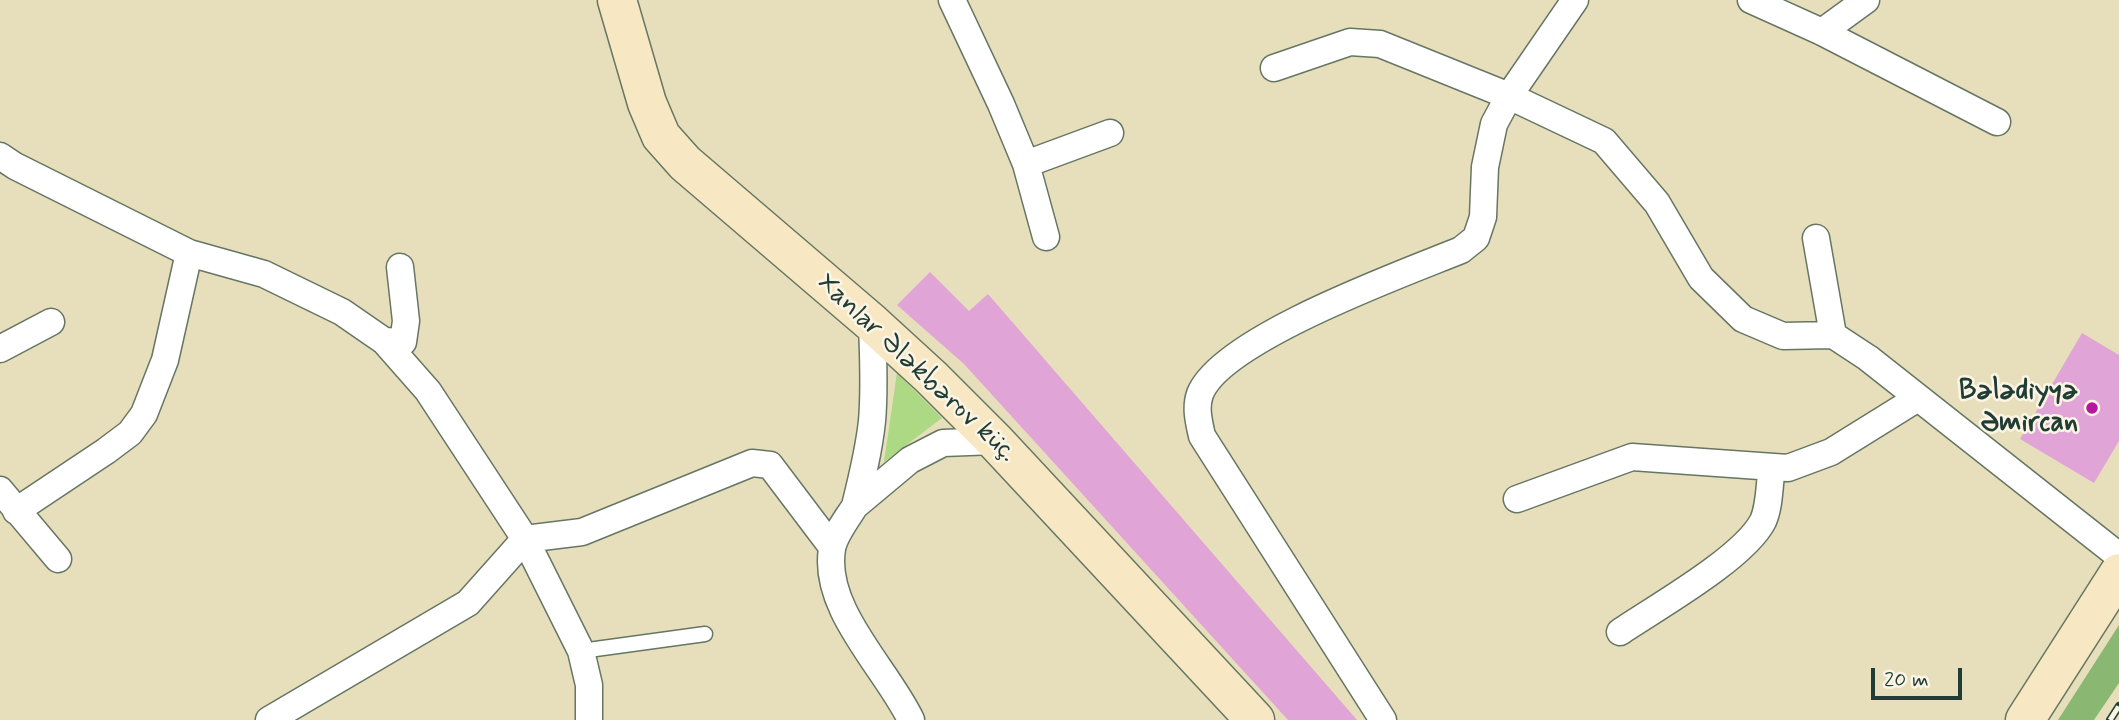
<!DOCTYPE html>
<meta charset="utf-8">
<style>
body{margin:0}
#map{position:relative;width:2119px;height:720px;overflow:hidden;background:#e7dfbb;font-family:Mynerve,sans-serif}
canvas{display:block}
.scale{position:absolute;left:1871px;top:668px;width:91px;height:32px;box-sizing:border-box;border:4px solid #1f3d34;border-top:0;padding-left:9px;font-size:21px;line-height:24px;white-space:nowrap;color:#1f3d34;-webkit-text-stroke:5px #fcf5e5;paint-order:stroke}
</style>
<div id="map">
<canvas width="2119" height="720"></canvas>
<div class="scale">20 m</div>
</div>
<script>
const ctx = document.querySelector('canvas').getContext('2d');
ctx.lineJoin = 'round';
function paint(path, color) { ctx.fillStyle = color; ctx.fill(path, 'evenodd'); }
function trace(path, color, width, dash) { ctx.strokeStyle = color; ctx.lineWidth = width; ctx.lineCap = dash ? 'butt' : 'round'; ctx.setLineDash(dash || []); ctx.stroke(path); }
function drawText(font, color, halo, rows, align = 'center') {
  ctx.font = font + ' Mynerve,sans-serif'; ctx.lineWidth = 5; ctx.setLineDash([]); ctx.textBaseline = 'middle'; ctx.strokeStyle = halo; ctx.fillStyle = color; for (const [text, x, y, turn = 0] of rows) {
    ctx.save(); ctx.translate(x, y); ctx.rotate((+turn || 0) * Math.PI / 180); ctx.textAlign = isNaN(turn) ? turn : align; if (halo) ctx.strokeText(text, 0, 0); ctx.fillText(text, 0, 0); ctx.restore();
  }
}
paint(new Path2D(`
 M897 373 942 418 884 462Z`), '#add884');
paint(new Path2D(`
 M2119 625V683L2094 720H2058Z`), '#8ab872');
paint(new Path2D(`
 M930 272 969 311 988 294 1357 720H1288L964 364 897 305Z
 M2082 333 2119 355V441L2094 483 2020 439Z`), '#e1a4d7');
const lane = new Path2D(`
 M581 651 705 634`);
const street = new Path2D(`
 M952 0 1001 104 1026 164 1046 237
 M1751 0 1822 32 1997 122
 M1822 32 1866 0
 M1274 68 1350 42 1380 44 1509 96 1604 141 1657 203 1701 278 1743 319 1783 336 1833 335 1868 358 2119 556
 M0 156 15 166 189 253 264 274 342 312 384 341 428 391 525 539 581 651 589 685V720
 M1026 164 1110 133
 M1816 238 1833 335
 M872 323C873 355 875 388 872 421 869 450 862 478 855 506L910 460 943 443 995 441
 M384 341 403 342 406 321 400 267
 M0 349 51 322
 M0 490 58 559
 M1517 499 1632 457 1788 468 1831 452 1918 398
 M855 506C847 519 834 535 832 549 822 609 887 669 911 720
 M16 511 106 451 130 433 144 414 165 360 189 253
 M1620 632C1657 607 1744 558 1763 521 1770 506 1769 484 1772 468
 M269 720 468 603 525 539 582 532 752 463 770 465 832 547
 M1383 720 1202 436C1199 422 1195 408 1200 394 1221 339 1405 273 1461 250L1476 238 1483 217 1485 167 1494 124 1509 96 1575 0`);
const secondary = new Path2D(`
 M617 0 647 103 661 136 685 163 872 323 931 377 995 441 1255 720
 M2025 720 2119 573`);
trace(lane, '#657663', 17);
trace(street, '#657663', 29);
trace(secondary, '#657663', 41);
trace(lane, '#fff', 14);
trace(street, '#fff', 26);
trace(secondary, '#f7e8c3', 38);
const rail = new Path2D(`
 M2110 720 2119 706`);
trace(rail, '#1f3d34', 8);
trace(rail, '#fcf5e5', 5, [16]);
for (const [x, y, r, color] of [
 [2092,408,7,"#b5179e"]
]) { const dot = new Path2D(); dot.arc(x, y, r, 0, 2 * Math.PI); ctx.fillStyle = color; ctx.fill(dot); trace(dot, '#fcf5e5', 2.5); }
drawText('28px', '#1f3d34', '#fcf5e5', [
 ["Xanlar Ələkbərov küç.",916,369,43]
]);
drawText('bold 28px', '#1f3d34', '#fcf5e5', [
 ["Bələdiyyə",2078,392],
 ["Əmircan",2078,424]
], 'right');
</script>
